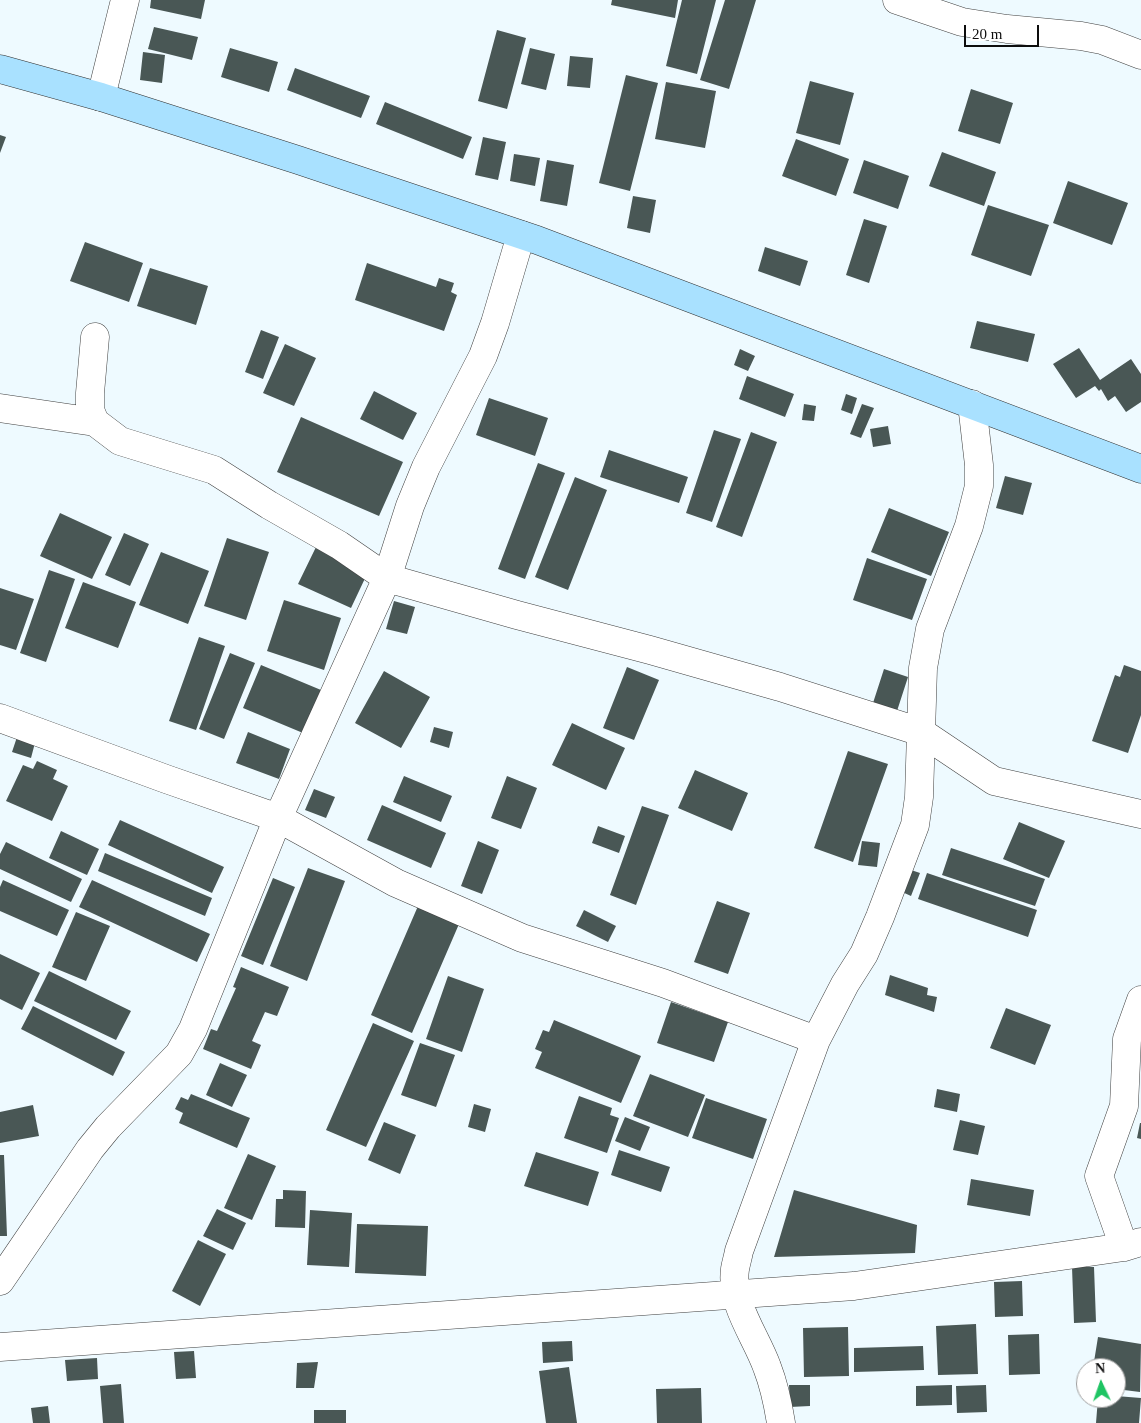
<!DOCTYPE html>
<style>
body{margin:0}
#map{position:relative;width:1141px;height:1423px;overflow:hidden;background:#eefaff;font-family:"Times New Roman",serif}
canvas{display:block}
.north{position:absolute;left:1076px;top:1358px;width:50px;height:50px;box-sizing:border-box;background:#fff;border:1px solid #9e9e9e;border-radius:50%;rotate:357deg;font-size:14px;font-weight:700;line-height:20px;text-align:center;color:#0d0d0d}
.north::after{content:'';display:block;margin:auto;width:18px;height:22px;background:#1ec463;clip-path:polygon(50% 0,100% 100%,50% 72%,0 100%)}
.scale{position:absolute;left:964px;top:25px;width:75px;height:22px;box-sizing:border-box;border:2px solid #0d0d0d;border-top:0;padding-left:6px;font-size:15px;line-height:18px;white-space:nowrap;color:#0d0d0d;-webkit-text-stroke:4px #fff;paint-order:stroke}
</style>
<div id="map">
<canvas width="1141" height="1423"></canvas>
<div class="north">N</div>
<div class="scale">20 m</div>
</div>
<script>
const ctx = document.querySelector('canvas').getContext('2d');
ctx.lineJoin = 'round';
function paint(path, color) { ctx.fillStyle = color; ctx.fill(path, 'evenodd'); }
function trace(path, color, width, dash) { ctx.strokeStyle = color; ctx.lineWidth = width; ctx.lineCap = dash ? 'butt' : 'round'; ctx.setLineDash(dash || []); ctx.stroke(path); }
paint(new Path2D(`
 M151 0H205L201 19 150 8Z
 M612 0H678L675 18 611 5Z
 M682 0H716L697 74 666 66Z
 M725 0H756L729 89 700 80Z
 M154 27 198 37 192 60 148 49Z
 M497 30 526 38 507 109 478 101Z
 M230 48 278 62 269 92 221 77Z
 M530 48 555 54 546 90 521 84Z
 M143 52 165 55 162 83 140 80Z
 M570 56 593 58 590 88 567 86Z
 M295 68 370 96 361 118 287 90Z
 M626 75 658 83 630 191 599 183Z
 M810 81 854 93 840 145 796 133Z
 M666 82 716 91 705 148 655 139Z
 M971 89 1013 103 1000 144 958 131Z
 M385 102 472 137 463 159 376 124Z
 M0 135 6 137 0 153Z
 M483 137 506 142 498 180 475 175Z
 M796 139 849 159 836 196 782 176Z
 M942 152 996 172 984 206 929 186Z
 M514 154 540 158 535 186 510 181Z
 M547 160 574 165 567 206 540 201Z
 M864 160 909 176 898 209 853 193Z
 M1068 181 1128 203 1112 245 1053 223Z
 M633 196 656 200 650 233 627 228Z
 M988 205 1049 225 1031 276 971 255Z
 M864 219 887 226 869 283 846 275Z
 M85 242 143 263 129 302 70 281Z
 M765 247 808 261 800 286 758 271Z
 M367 263 436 287 439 278 454 283 451 292 457 295 444 331 355 300Z
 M150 268 208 286 196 325 137 306Z
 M977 321 1035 334 1028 362 970 348Z
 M261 330 279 337 263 379 245 372Z
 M285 344 316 358 294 406 263 393Z
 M1079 348 1100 380 1131 359 1141 374V402L1126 412 1115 396 1108 401 1101 389 1099 391 1095 386 1076 398 1053 364Z
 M740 349 755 356 748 371 734 365Z
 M747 376 794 394 785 417 739 399Z
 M374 391 417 413 403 440 360 419Z
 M846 394 857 398 852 414 841 410Z
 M489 398 548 418 535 456 476 435Z
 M804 404 816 406 814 421 802 420Z
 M862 404 874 408 861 438 850 434Z
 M301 417 403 462 379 516 277 472Z
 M888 426 891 444 873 447 870 429Z
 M714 430 741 439 712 522 686 513Z
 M751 432 777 442 742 537 716 527Z
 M609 450 688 477 679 503 600 477Z
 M538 463 565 473 525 579 498 569Z
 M1005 476 1032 483 1023 515 996 508Z
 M575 477 607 490 568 590 535 577Z
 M889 508 949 532 931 576 871 552Z
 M60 513 112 537 92 579 40 556Z
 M124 533 149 544 130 586 105 575Z
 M227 538 269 552 246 620 204 606Z
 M316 547 368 572 351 608 298 584Z
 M161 552 209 571 188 624 139 605Z
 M867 558 927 579 912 620 853 600Z
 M49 570 75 579 46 662 20 653Z
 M83 582 136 602 118 648 65 628Z
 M0 588 34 599 16 650 0 645Z
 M284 600 341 618 324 670 267 651Z
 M394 601 415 607 407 634 386 629Z
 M199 637 225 646 196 730 169 721Z
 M230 653 255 663 224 739 199 729Z
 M261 665 321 690 303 733 243 708Z
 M1124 665 1141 671V715L1128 753 1092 741 1115 675 1120 677Z
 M627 667 659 680 634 740 603 728Z
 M884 669 908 677 897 711 873 703Z
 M384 671 430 697 401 748 355 723Z
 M572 723 625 748 606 790 552 765Z
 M434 727 453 732 449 748 430 742Z
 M248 732 290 749 279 779 236 763Z
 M18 734 36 739 31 758 12 752Z
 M848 751 888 764 853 862 814 848Z
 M37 761 57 770 53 779 68 786 52 821 6 801 23 765 33 769Z
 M695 770 748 793 732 831 678 808Z
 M404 776 452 796 441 822 393 802Z
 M507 776 537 788 521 829 491 818Z
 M314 789 335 797 326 818 305 810Z
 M382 805 446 833 431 868 367 840Z
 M642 806 669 815 636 905 610 895Z
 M120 820 224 867 212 893 108 845Z
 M1019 822 1065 841 1049 878 1003 859Z
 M598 826 625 836 619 853 592 843Z
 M61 831 99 849 87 875 49 858Z
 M478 841 499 850 482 894 461 886Z
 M862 841 880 843 877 867 858 865Z
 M6 842 82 879 71 902 0 869V854Z
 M951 848 1045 879 1035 906 942 875Z
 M105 853 212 898 205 916 98 871Z
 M308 868 345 881 307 981 270 966Z
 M908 869 920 873 911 896 900 891Z
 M927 873 1037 910 1028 937 918 899Z
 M273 878 295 887 263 965 241 956Z
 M3 880 69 910 57 936 0 911V887Z
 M92 880 210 934 197 962 79 907Z
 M717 901 750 913 728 974 694 962Z
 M418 906 459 924 412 1033 371 1015Z
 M584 910 616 926 608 942 576 926Z
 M76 912 110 926 86 981 52 967Z
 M0 954 40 973 22 1010 0 999Z
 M241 967 289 987 277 1016 265 1012 252 1041 261 1045 251 1069 203 1049 211 1029 217 1031 236 988 233 987Z
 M49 971 131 1011 116 1040 34 1001Z
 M890 975 928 988 927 995 937 997 934 1012 885 995Z
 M448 976 484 989 462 1052 426 1039Z
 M671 1002 728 1022 714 1062 657 1043Z
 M33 1006 125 1052 113 1076 21 1029Z
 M1006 1008 1051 1025 1035 1065 990 1048Z
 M554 1020 641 1056 621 1103 535 1068 542 1052 535 1049 543 1030 549 1032Z
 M373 1023 414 1041 366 1147 326 1130Z
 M420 1043 455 1055 436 1107 401 1095Z
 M220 1063 247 1075 232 1107 206 1095Z
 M650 1074 705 1095 688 1137 633 1116Z
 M937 1089 960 1094 957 1112 934 1107Z
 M191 1094 250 1118 237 1148 179 1123 183 1113 175 1109 181 1097 188 1100Z
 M579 1096 612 1108 610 1115 619 1118 607 1153 564 1138Z
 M706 1098 767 1119 753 1159 692 1138Z
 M474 1104 491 1109 485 1132 468 1127Z
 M33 1105 39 1136 0 1143V1112Z
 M625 1117 650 1127 640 1151 615 1141Z
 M960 1120 985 1126 978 1155 953 1150Z
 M384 1122 416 1135 400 1174 368 1160Z
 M1140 1123H1141V1139L1137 1138Z
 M619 1150 670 1167 661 1192 611 1175Z
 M536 1152 599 1172 588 1206 524 1186Z
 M248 1154 276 1166 252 1220 224 1208Z
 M0 1155H4L7 1236H0Z
 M971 1179 1034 1190 1030 1216 967 1205Z
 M283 1190 306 1191 305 1228 275 1227 276 1199H283Z
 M794 1190 917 1225 915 1253 774 1257Z
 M217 1209 246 1223 233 1250 203 1236Z
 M310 1210 352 1213 349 1267 307 1265Z
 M357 1224 428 1226 426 1276 355 1273Z
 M198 1240 226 1254 200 1306 172 1291Z
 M1072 1267H1094L1096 1322 1074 1323Z
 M1022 1281 1023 1316 995 1317 994 1282Z
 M976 1324 978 1374 938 1375 936 1326Z
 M848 1327 849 1376 804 1377 803 1328Z
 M1039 1334 1040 1374 1009 1375 1008 1335Z
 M1098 1337 1141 1344 1140 1392 1116 1389V1368H1093Z
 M572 1341 573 1361 543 1363 542 1342Z
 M923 1346 924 1370 854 1372V1348Z
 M194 1351 196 1378 176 1379 174 1352Z
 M97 1358 98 1379 67 1381 65 1360Z
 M318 1362 314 1388H296L297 1363Z
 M569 1367 577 1423H546L539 1371Z
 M121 1384 124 1423H103L100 1386Z
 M789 1385H810V1406L790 1407Z
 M952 1385V1405L916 1406V1386Z
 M986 1385 987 1412 957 1413 956 1386Z
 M701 1388 702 1423H657L656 1389Z
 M1116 1396 1141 1398 1139 1423H1096L1098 1398H1116Z
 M48 1406 50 1423H33L31 1408Z
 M314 1410H346V1423H314Z`), '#495755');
const street = new Path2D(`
 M897 0 962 22 1007 29 1081 36 1102 40 1141 55
 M101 97 125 0
 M95 337 90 393V410L95 422 120 441 214 470 269 505 339 545 387 578 517 615 650 650 780 687 921 732 994 781 1141 814
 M0 408 95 422
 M0 718 166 779 278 818 396 883 522 938 663 983 816 1040
 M1124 1247 1099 1176 1124 1106 1127 1039 1141 1000
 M0 1281 90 1149 108 1127 179 1054 193 1029 278 818 387 578 410 506 426 467 483 356 495 323 521 235
 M0 1347 854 1286 1124 1247 1141 1242
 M781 1423C778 1404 774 1385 767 1367 756 1336 730 1304 735 1269 736 1263 738 1257 739 1251L816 1040 845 984 864 954 880 917 915 825 919 797 923 668 930 629 969 526 979 486V465L972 404`);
const secondary = new Path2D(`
 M0 69 101 97 298 160 537 240 1141 469`);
trace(street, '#404040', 29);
trace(secondary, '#2f2f2f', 29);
trace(street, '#fff', 28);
trace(secondary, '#a9e1ff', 28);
</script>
